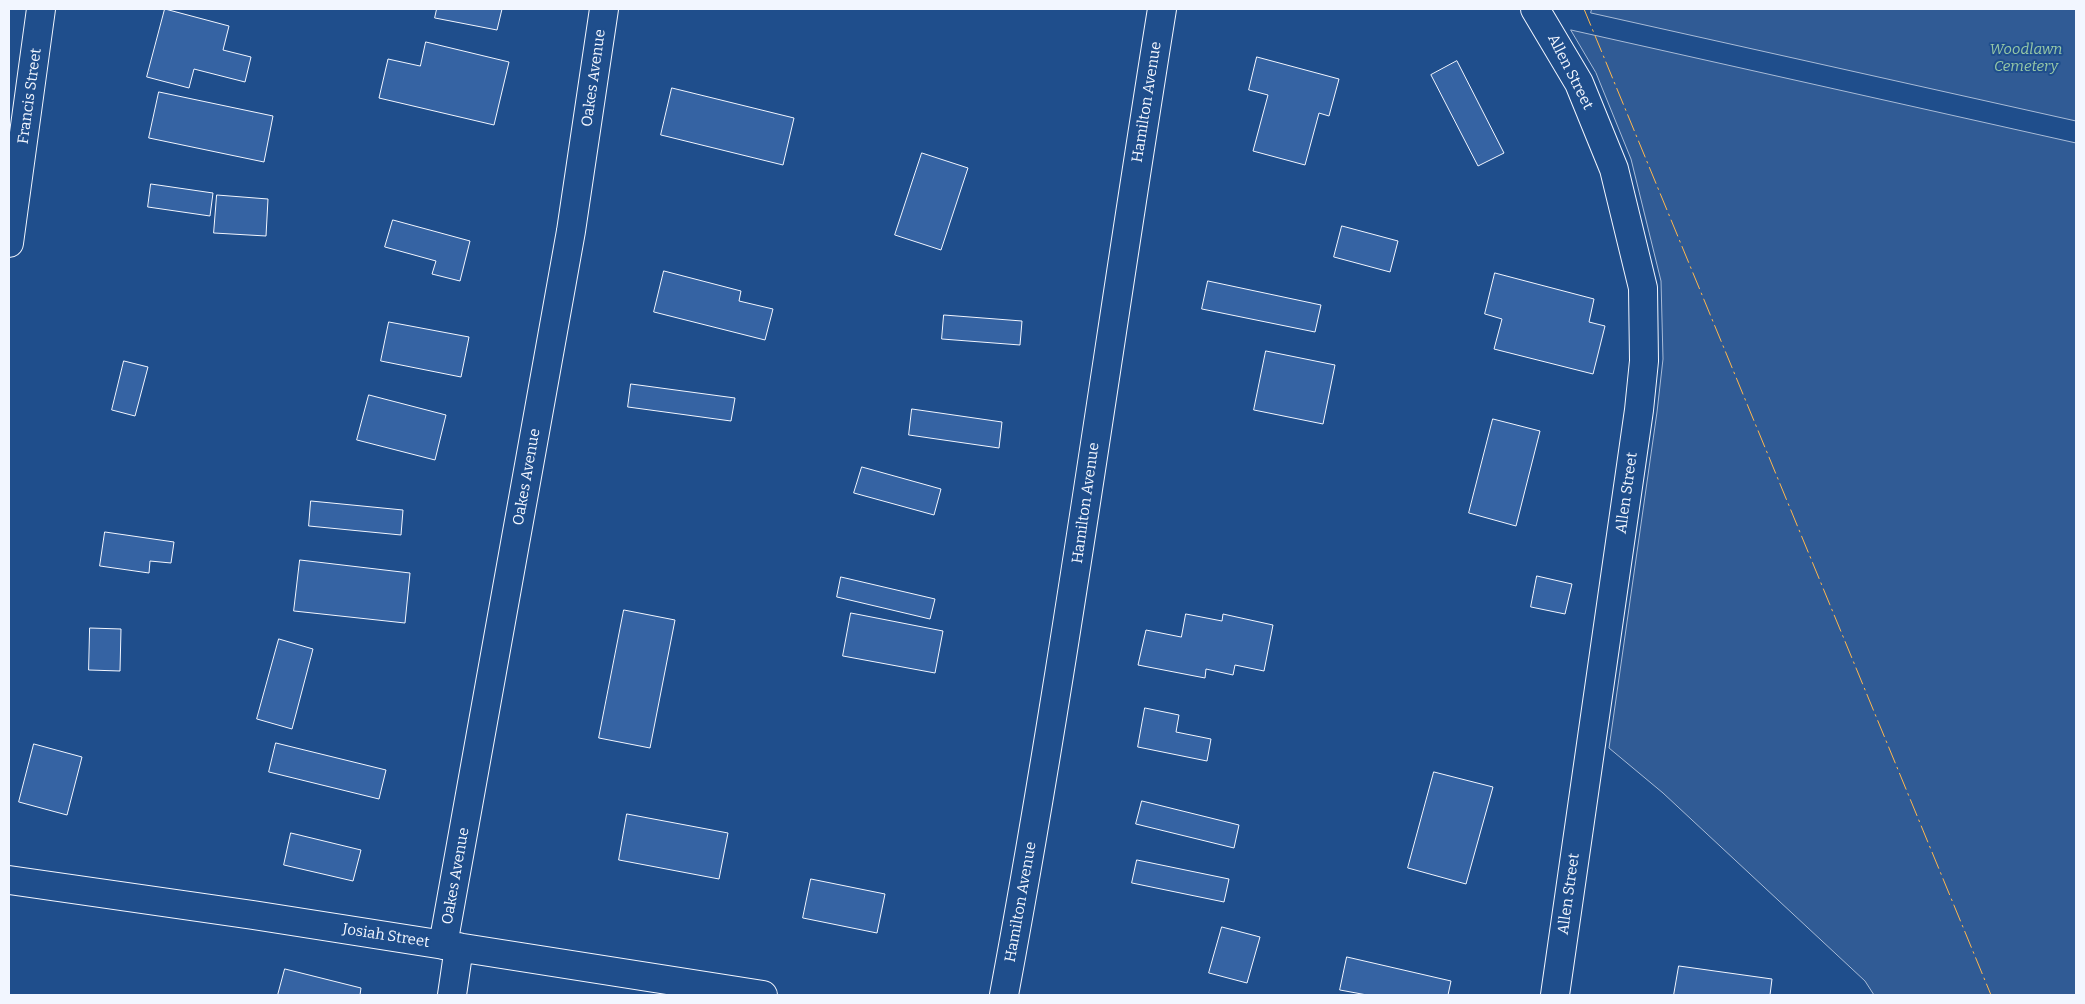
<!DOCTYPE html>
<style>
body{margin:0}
#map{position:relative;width:2085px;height:1004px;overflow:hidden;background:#1f4e8c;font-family:Bitter,serif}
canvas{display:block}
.frame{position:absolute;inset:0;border:10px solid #f2f6ff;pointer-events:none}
</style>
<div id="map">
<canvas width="2085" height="1004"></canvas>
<div class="frame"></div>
</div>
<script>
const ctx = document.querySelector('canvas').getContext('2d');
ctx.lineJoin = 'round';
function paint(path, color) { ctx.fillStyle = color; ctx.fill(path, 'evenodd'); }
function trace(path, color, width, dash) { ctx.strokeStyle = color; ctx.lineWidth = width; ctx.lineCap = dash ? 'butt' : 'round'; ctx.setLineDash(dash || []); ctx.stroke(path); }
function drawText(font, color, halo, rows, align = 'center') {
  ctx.font = font + ' Bitter,serif'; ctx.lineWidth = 4; ctx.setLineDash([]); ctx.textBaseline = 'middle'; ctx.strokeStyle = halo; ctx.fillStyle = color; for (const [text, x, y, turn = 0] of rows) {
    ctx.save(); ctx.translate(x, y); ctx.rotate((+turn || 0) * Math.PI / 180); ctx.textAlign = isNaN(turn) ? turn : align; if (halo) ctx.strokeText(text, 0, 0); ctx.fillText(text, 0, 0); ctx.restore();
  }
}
const built = new Path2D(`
 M1592 9H2076V121L1591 13Z
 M1571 30 2076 143V995H1874L1865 981 1663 793 1609 748 1657 412 1663 359 1661 281 1631 159 1596 73Z`);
paint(built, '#305b95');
trace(built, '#a8bbd7', 1);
const building = new Path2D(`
 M165 9 229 26 223 50 251 57 245 82 194 69 189 88 147 77Z
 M437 9H502L497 30 435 18Z
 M426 42 509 62 494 125 379 98 388 59 420 66Z
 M1257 57 1339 79 1329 116 1319 113 1305 165 1253 151 1268 95 1249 90Z
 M1457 61 1504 153 1478 166 1431 75Z
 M672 88 794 118 783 165 661 135Z
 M159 92 273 116 264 162 149 138Z
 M922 153 968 168 941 250 895 235Z
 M151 184 213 193 210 216 148 207Z
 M217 195 268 199 266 236 214 233Z
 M393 220 470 241 460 281 432 274 436 261 385 247Z
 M1342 226 1398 241 1390 272 1334 257Z
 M664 271 741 291 739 301 773 309 765 340 654 312Z
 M1495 273 1594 299 1589 322 1605 326 1593 374 1494 349 1502 319 1485 314Z
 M1208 281 1321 305 1315 332 1202 309Z
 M944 315 1022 321 1020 345 942 339Z
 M389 322 469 337 461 377 381 361Z
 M1266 351 1335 365 1323 424 1254 410Z
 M124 361 148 367 135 416 112 410Z
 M631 384 735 398 731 421 628 407Z
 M369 395 446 415 435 460 357 440Z
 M912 409 1002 422 999 448 909 435Z
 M1493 419 1540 431 1516 526 1469 513Z
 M862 467 941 489 934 515 854 493Z
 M311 501 403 510 401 535 309 526Z
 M105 532 174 542 171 563 150 561 149 573 100 566Z
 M300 560 410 573 405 623 294 611Z
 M1537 576 1572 584 1565 614 1531 607Z
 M841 577 935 599 930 619 837 597Z
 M624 610 675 620 650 748 599 738Z
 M851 613 943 631 935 673 843 656Z
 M1186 614 1222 621 1223 614 1273 625 1264 671 1235 665 1233 675 1206 669 1205 678 1138 665 1146 630 1181 637Z
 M90 628 121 629 120 671 89 670Z
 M279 639 313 649 292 729 257 719Z
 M1145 708 1179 715 1176 732 1211 739 1207 761 1138 747Z
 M276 743 386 770 379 799 269 772Z
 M34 744 82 757 67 815 19 802Z
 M1434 772 1493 787 1466 884 1408 868Z
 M1142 801 1239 825 1234 848 1136 824Z
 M627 814 728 833 719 879 619 860Z
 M291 833 361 850 353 881 284 865Z
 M1137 860 1229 879 1224 902 1132 883Z
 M811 879 885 894 877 933 803 918Z
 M1222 927 1260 937 1247 983 1209 973Z
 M1347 957 1451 981 1448 995H1367L1340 990Z
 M1679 966 1772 979 1770 995H1674Z
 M285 969 361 988 360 995H278Z`);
paint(building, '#3563a3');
trace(building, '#f2f6ff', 1);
const minor = new Path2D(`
 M1535 9 1579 83 1614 169 1643 288 1644 361 1639 410 1555 995
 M9 243 41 9
 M9 880 253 915 763 995
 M443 945 571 231 604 9
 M452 995 459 947
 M1004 995C1065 668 1109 338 1162 9`);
trace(minor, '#f2f6ff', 30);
trace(minor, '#1f4e8c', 28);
trace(new Path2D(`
 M1584 9 1991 995`), '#ffb74d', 1, [18, 4, 2.5, 4]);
drawText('italic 15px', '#97c8a6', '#1f4e8c', [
 ["Woodlawn",2026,50],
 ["Cemetery",2026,67]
]);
drawText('15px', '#f2f6ff', '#1f4e8c', [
 ["Allen Street",1570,72,63],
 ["Oakes Avenue",594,78,-82],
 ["Francis Street",30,96,-82],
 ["Hamilton Avenue",1147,102,-81],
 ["Oakes Avenue",527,477,-80],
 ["Allen Street",1627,493,-82],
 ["Hamilton Avenue",1086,503,-82],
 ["Oakes Avenue",456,876,-80],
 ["Allen Street",1569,894,-82],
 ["Hamilton Avenue",1021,902,-80],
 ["Josiah Street",386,936,9]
]);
</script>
